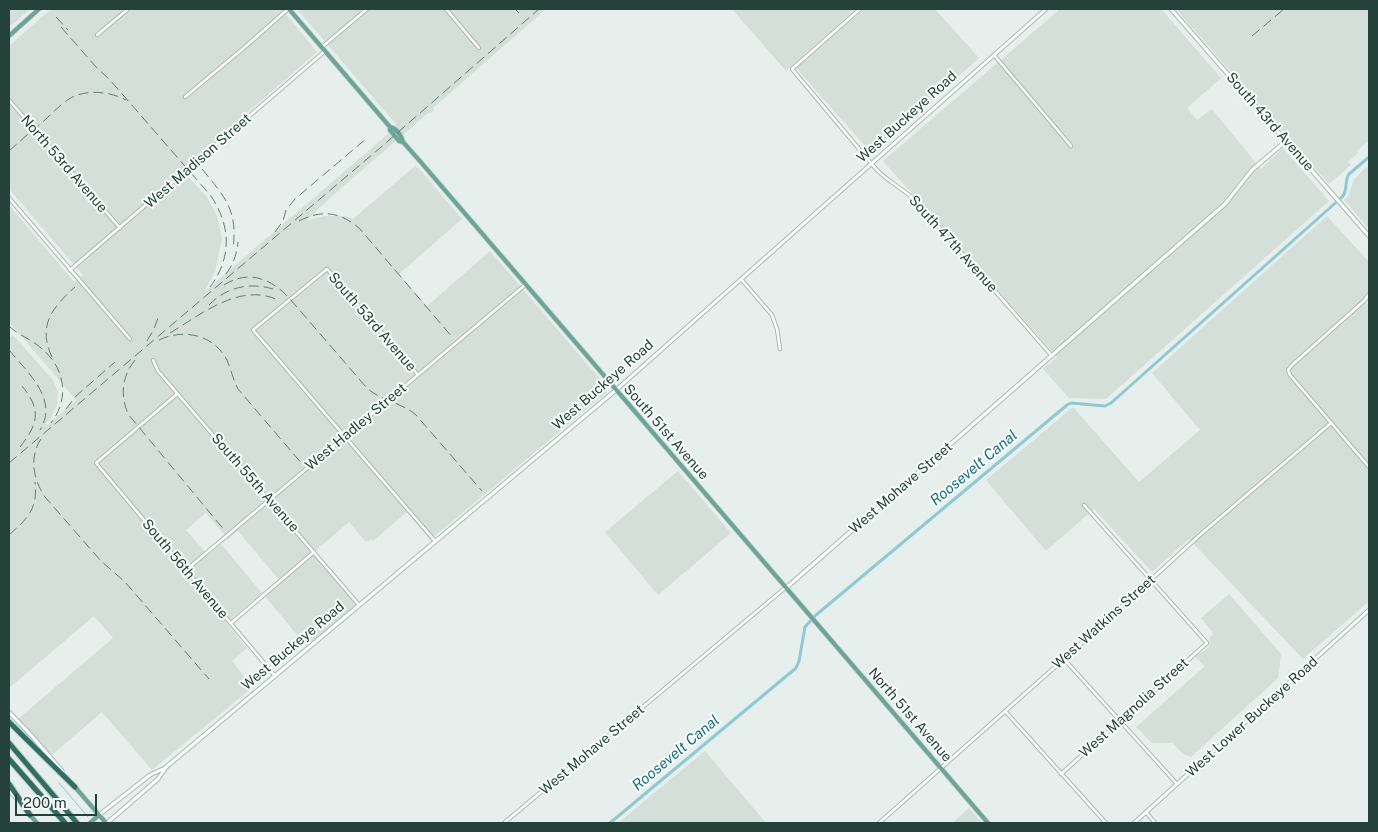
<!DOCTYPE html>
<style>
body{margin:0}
#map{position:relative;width:1378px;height:832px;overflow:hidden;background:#e6efeb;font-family:"Public Sans",sans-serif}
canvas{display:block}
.frame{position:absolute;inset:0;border:10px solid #24423a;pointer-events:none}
.scale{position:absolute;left:15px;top:794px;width:82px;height:22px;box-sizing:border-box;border:2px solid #24423a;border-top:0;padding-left:6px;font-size:15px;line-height:18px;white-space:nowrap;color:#24423a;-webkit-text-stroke:4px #f7fbf9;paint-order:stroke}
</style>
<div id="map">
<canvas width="1378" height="832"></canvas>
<div class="frame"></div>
<div class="scale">200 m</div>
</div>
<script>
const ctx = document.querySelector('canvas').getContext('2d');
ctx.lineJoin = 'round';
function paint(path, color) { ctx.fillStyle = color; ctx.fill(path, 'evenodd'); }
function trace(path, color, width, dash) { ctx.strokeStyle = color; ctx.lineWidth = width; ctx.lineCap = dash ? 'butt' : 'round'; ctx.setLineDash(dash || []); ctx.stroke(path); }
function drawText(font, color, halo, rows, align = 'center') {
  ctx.font = font + ' "Public Sans",sans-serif'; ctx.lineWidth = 4; ctx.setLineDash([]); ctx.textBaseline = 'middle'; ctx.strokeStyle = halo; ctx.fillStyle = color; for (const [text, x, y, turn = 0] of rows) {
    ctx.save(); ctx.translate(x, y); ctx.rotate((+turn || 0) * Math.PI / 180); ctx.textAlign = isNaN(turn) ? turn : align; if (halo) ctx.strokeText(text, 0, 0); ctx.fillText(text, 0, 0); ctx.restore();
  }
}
paint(new Path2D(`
 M9 9H31L9 27Z
 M51 9H282L317 52 182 170 207 197 217 216 222 238 215 272 204 292 396 127 395 125 396 124 297 9H546L433 108 434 111 427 114 331 197 306 221 324 216H346L353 219 416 165 462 219 399 274 427 306 490 251 605 385 607 392 430 540 407 512 373 541 371 539 366 542 349 522 314 552 357 604 307 647 264 595 280 581 238 531 228 539 206 513 186 530 208 555 221 544 262 593 226 623 247 648 232 661 253 687 152 770 102 712 52 755 18 719 113 638 94 616 9 688V339L13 335 53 380 58 393 57 405 51 418 46 423 47 425 76 400 17 331 9 323V205L74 282 83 275 9 189V46Z
 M732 9H856L786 71Z
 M864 9H935L979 58 872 154 796 68Z
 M1060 9H1161L1221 78 1187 108 1197 120 1212 109 1261 169 1283 148 1329 201 1106 399 1069 398 1043 369 1057 357 883 161Z
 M1176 9H1369V140L1357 151 1358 153 1348 162 1351 165 1329 184Z
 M1369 165V229L1344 200 1348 197 1354 179Z
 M1327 216 1369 262V299L1366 302 1369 306V601L1303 659 1189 539 1152 572 1094 509 1046 551 986 480 1073 407 1139 482 1200 430 1152 373Z
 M678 471 731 533 658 595 605 532Z
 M1229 594 1281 654 1278 678 1191 757 1183 754 1173 743H1152L1136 727 1205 666 1195 657 1209 647 1210 637 1214 634 1201 618Z
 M705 751 766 823H618Z
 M969 808 982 823H952Z`), '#d4dfda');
trace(new Path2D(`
 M59 783 88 817`), '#8ec9d4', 1);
trace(new Path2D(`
 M610 823 796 668 799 661 805 627 816 615 1067 405 1071 403 1105 406 1111 403 1342 197C1348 191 1344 182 1349 174L1369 157`), '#8ec9d4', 3);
const street = new Path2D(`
 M446 9 479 48
 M860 9 792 69 876 169C888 182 904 189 916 201L1052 356
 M97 35 128 9
 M322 47 367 9
 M994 55 1071 146
 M185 97 245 47 288 9
 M9 100 120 228
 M9 198 130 339
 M70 270 325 51
 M741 279 772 315 777 329 780 349
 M1369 294 1365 300 1292 365 1288 370 1290 375 1369 467
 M153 360 158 371 359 605
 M418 375 327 269 253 330 435 541
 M177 394 96 463 275 676
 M186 570 525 285
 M231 623 314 552
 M1064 659 1177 784
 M1005 711 1106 823
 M1061 774 1207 643 1084 505
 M1146 812 1155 823
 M504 823 785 588
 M879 823 1064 659 1201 534 1331 423`);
const secondary = new Path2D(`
 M1171 9 1369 236
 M786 588 1225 204 1252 170 1286 141
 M9 712 32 736 62 771
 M9 790 17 799
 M99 815 150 775 165 768 616 390 1046 9
 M107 823 158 779 165 769
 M1134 823 1369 610`);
const primary = new Path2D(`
 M289 9 390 127C396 128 402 136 403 142
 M9 36 39 9
 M390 127V130L399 141 403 142 419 160 988 823
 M75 787 106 823
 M30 815 37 823
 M90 823 99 815`);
const highway = new Path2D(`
 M9 722 75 787
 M9 743 77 823
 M9 759 65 823
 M9 784 30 815`);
trace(street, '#a8b8b2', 4.5);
trace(secondary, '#a4bbb3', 5);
trace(primary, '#c2cac8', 5.5);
trace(highway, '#c2cac8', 7);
trace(street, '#fff', 2.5);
trace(secondary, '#fff', 3);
trace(primary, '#6aa596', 4);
trace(highway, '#2f6f62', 5);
trace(new Path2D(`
 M515 9 519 13
 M56 17 68 30
 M61 27 96 67 110 80 211 196C231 226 232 258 210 287
 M1252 36 1284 9
 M9 151C21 140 33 130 45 120 52 113 60 105 69 99 85 89 109 91 126 100
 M202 169C225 197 238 210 233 249
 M299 221C322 209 341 212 360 229L453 338
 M275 232 283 221 286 210 295 199 367 138
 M226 274C233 265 237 254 238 242
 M224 285C249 269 272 279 290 299L366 387C380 401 401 402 416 415L482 491
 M209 305C226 287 250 282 273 289
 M9 326C18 335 31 339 41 348 65 367 70 399 51 423
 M170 333C200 315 240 282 278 300
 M159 340C184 328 214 335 227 360 231 369 233 380 238 389L303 465
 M147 341 154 329 158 318
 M9 350C27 372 59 399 40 430
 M52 357C37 325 53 307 75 287
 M135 360C122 376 120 395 128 414L225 531
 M66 409 76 396 115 362
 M41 439C29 457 33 479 45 497L101 561 125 582 209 679
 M20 447C38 424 42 410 22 386
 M9 463 380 148 539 9
 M9 535C28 518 38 509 35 482`), '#5f7d75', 1, [10, 5]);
drawText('14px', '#24423a', '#f7fbf9', [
 ["West Buckeye Road",907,117,-42],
 ["South 43rd Avenue",1270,122,49],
 ["West Madison Street",198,161,-41],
 ["North 53rd Avenue",64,164,49],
 ["South 47th Avenue",953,244,48],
 ["South 53rd Avenue",372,322,49],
 ["West Buckeye Road",603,385,-41],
 ["West Hadley Street",356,427,-40],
 ["South 51st Avenue",666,432,49],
 ["South 55th Avenue",255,483,49],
 ["West Mohave Street",901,488,-41],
 ["South 56th Avenue",185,569,50],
 ["West Watkins Street",1104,622,-42],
 ["West Buckeye Road",293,646,-40],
 ["West Magnolia Street",1134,708,-42],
 ["North 51st Avenue",910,715,49],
 ["West Lower Buckeye Road",1252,717,-42],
 ["West Mohave Street",592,750,-40]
]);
drawText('italic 15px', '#1c6f80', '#f7fbf9', [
 ["Roosevelt Canal",974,468,-40],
 ["Roosevelt Canal",676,753,-40]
]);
</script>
